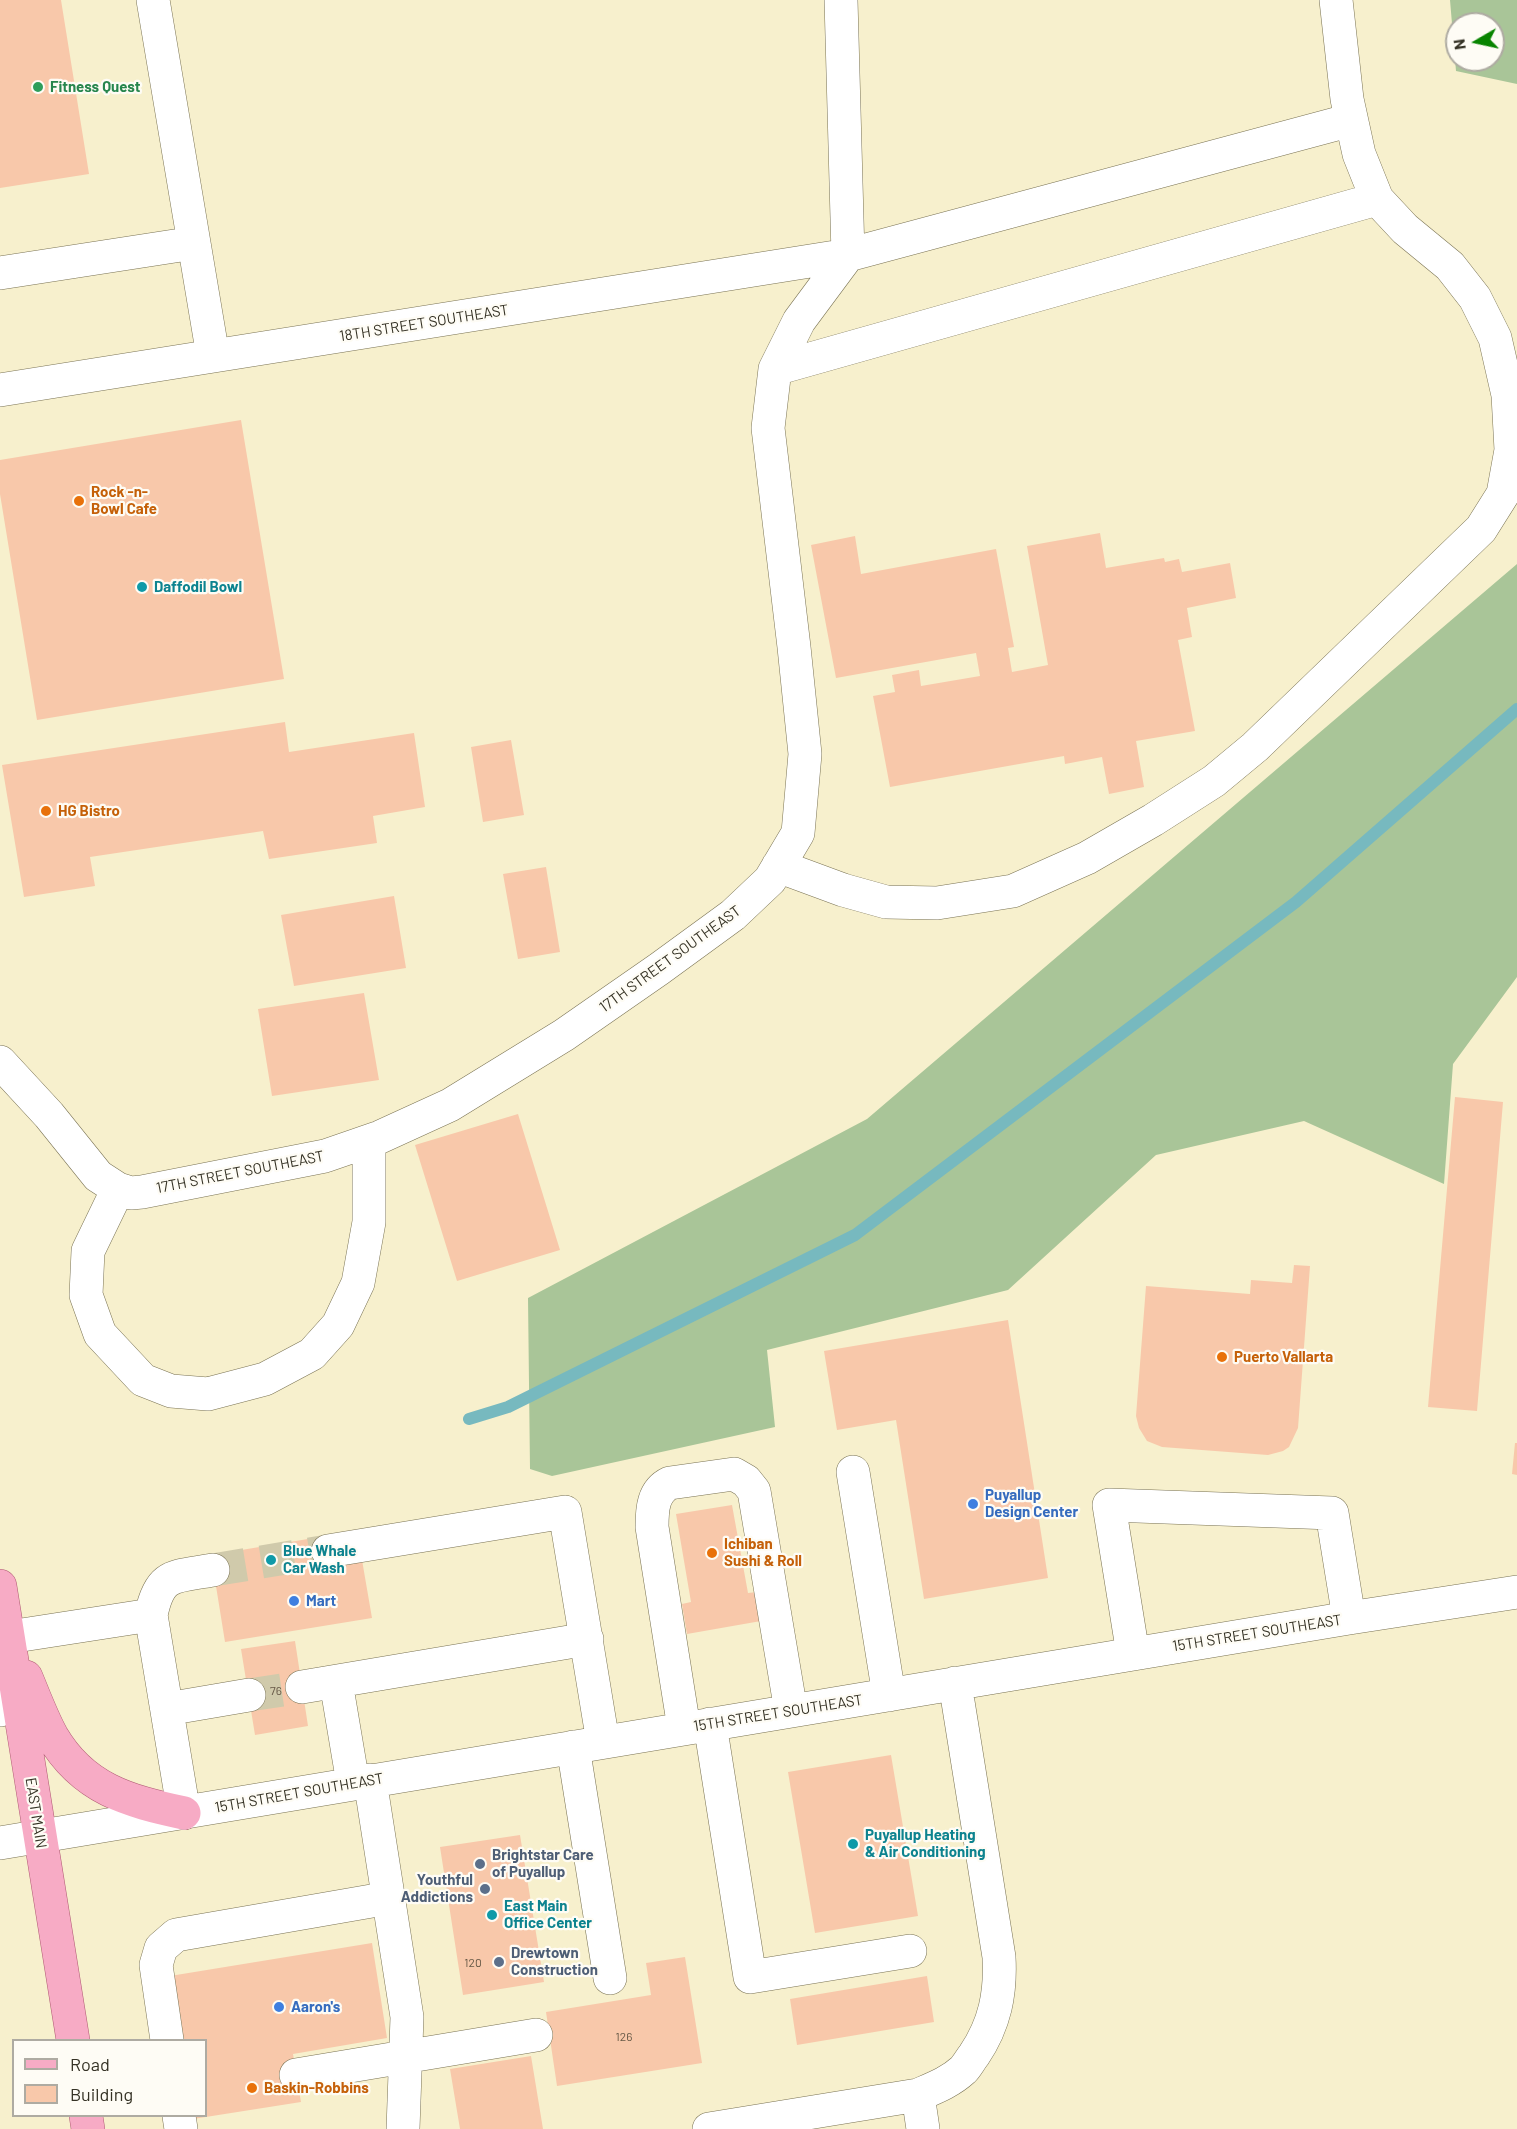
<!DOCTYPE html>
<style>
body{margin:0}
#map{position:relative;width:1517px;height:2129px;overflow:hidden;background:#f7f0cd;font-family:Barlow,sans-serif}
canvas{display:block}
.legend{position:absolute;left:12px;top:2039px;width:195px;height:78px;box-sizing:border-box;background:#fefcf5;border:2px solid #aeaba2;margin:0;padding:8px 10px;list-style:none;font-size:18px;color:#353225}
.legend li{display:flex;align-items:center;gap:12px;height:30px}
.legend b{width:30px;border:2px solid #aeaba2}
.north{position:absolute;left:1445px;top:12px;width:60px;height:60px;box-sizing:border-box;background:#fefcf5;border:2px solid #aeaba2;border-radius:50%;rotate:261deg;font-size:16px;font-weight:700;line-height:24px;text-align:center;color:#353225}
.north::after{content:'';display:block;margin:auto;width:21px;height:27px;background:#088400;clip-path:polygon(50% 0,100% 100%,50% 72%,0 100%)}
</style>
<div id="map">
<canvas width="1517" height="2129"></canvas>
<ul class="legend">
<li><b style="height:8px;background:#f7abc5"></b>Road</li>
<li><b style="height:16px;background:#f8c8aa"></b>Building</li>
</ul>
<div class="north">N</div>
</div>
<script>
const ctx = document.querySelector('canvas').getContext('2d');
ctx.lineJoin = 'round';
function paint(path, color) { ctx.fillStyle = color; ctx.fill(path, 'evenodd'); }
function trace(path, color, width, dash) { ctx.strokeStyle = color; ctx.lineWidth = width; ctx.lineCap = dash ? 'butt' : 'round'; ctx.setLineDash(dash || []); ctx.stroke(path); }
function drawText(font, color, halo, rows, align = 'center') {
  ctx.font = font + ' Barlow,sans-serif'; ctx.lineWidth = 4.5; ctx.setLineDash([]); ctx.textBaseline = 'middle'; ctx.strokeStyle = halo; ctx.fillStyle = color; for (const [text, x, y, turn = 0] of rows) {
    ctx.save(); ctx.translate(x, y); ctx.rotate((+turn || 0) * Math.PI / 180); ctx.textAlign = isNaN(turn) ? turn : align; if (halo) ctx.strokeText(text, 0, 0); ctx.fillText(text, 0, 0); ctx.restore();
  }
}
paint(new Path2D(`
 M1450 0H1517V84L1456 71ZM1457 24H1493V60H1457Z
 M1517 564V977L1453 1064 1444 1184 1304 1121 1156 1155 1008 1290 767 1350 775 1427 552 1476 530 1469 528 1298 867 1119Z`), '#a9c598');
trace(new Path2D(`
 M469 1419 508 1407 855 1235 1296 902 1517 709`), '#77b9bf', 12);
paint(new Path2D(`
 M0 0H61L89 174 0 188Z
 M241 420 284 679 37 720 0 494V460Z
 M1100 533 1106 568 1164 558 1165 562 1179 559 1182 572 1230 563 1236 598 1187 608 1192 637 1178 640 1195 731 1136 741 1144 787 1109 794 1102 757 1065 764 1064 756 890 787 873 696 895 692 892 675 919 670 921 686 980 676 976 653 836 678 811 545 855 536 861 574 996 549 1014 647 1008 648 1012 672 1048 665 1027 546Z
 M285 722 289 752 414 733 425 807 373 816 377 843 269 859 263 831 90 857 95 886 24 897 2 765Z
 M511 740 524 815 483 822 471 747Z
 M546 867 560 952 518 959 503 874Z
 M394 896 406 968 294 986 281 915Z
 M364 993 379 1080 272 1096 258 1009Z
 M1455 1097 1503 1102 1477 1411 1428 1407Z
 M518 1114 560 1250 457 1281 415 1145Z
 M1294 1265 1310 1266 1298 1428 1289 1447 1283 1451 1268 1455 1162 1447 1147 1441 1139 1428 1136 1416 1146 1286 1250 1294 1251 1280 1292 1283Z
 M1008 1320 1048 1578 924 1599 896 1420 837 1430 824 1351Z
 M1515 1443H1517V1475L1512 1474Z
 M732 1505 748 1593 757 1592 761 1621 687 1634 682 1604 691 1602 676 1514Z
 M326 1536 362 1560 372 1618 225 1642 211 1555Z
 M295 1641 308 1726 255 1735 241 1649Z
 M891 1755 918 1916 815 1933 788 1772Z
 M520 1835 544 1982 463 1995 440 1847Z
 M372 1943 387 2038 293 2054 301 2102 193 2119 192 2116H206V2040H180L170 1976Z
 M685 1957 702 2063 557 2086 546 2012 651 1995 646 1963Z
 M927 1976 934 2022 797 2045 790 1999Z
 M531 2056 543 2129H460L450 2069Z`), '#f8c8aa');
trace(new Path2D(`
 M213 1570 328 1551
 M249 1695 302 1687`), '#d0caab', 33, [33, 16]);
const minor = new Path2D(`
 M153 0 194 243
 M841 0 848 255
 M0 273 194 243 213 356
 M775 369 1377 199
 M0 390 848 255 1351 120
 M778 866 843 890 886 902 937 903 1013 891 1087 858 1153 820 1214 781 1255 747 1481 529 1503 494 1511 450 1508 395 1495 338 1475 298 1450 266 1405 229 1377 199 1359 154 1347 99 1336 0
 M0 1062 49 1115 98 1176 118 1189 131 1193 142 1192 325 1156 380 1137 450 1105 564 1035 659 969 733 915 770 880 798 833 805 754 794 647 768 428 775 369 799 321 848 255
 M118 1189 88 1251 86 1295 100 1334 143 1380 171 1391 208 1394 265 1379 312 1354 338 1325 358 1283 369 1222V1141
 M853 1472 889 1695
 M328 1551 565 1512 603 1742
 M151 1615C160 1572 174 1577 213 1570
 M1133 1654 1109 1505 1332 1513 1349 1618
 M336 1682 353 1783
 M302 1687 587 1639
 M167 1709 249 1695
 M0 1710 9 1637 151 1615 184 1813
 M710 1724 750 1977 910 1951
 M684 1728 652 1527C652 1509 653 1491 670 1483L734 1474 746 1481 754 1491 791 1711
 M573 1747 610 1978
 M370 1780 407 2017 403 2129
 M0 1843 1349 1618 1517 1592
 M167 2040 156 1965 161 1948 176 1935 389 1898
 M296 2075 536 2035
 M918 2095C934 2088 950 2082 963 2070 967 2066 970 2060 974 2055 995 2024 1001 1993 999 1957L955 1683
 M179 2116 181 2129
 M709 2129 918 2095 923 2129`);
const major = new Path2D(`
 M0 1586 73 2040
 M26 1677C34 1696 42 1718 52 1736 83 1789 128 1801 184 1813
 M86 2116 88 2129`);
trace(minor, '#7a7354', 34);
trace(major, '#b05c74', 34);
trace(minor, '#fff', 33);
trace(major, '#f7abc5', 33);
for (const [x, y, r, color] of [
 [38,87,6,"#2e9e5b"],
 [79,501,6,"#e8710a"],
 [142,587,6,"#0f9aa8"],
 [46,811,6,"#e8710a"],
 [1222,1357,6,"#e8710a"],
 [973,1504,6,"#3f7fe0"],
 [712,1553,6,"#e8710a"],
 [271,1560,6,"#0f9aa8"],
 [294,1601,6,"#3f7fe0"],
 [853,1844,6,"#0f9aa8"],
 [480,1864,6,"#5c6f8a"],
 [485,1889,6,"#5c6f8a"],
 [492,1915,6,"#0f9aa8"],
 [499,1962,6,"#5c6f8a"],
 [279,2007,6,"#3f7fe0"],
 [252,2088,6,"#e8710a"]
]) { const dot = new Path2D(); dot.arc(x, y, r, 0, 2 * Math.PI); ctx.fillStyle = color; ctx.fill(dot); trace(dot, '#fefcf5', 2); }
drawText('12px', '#665846', null, [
 ["76",276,1691],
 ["120",473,1963],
 ["126",624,2037]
]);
drawText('bold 15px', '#27864d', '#fefcf5', [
 ["Fitness Quest",50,87]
], 'left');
drawText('15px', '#353225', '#fefcf5', [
 ["18TH STREET SOUTHEAST",424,323,-9],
 ["17TH STREET SOUTHEAST",670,959,-36],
 ["17TH STREET SOUTHEAST",240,1172,-11],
 ["15TH STREET SOUTHEAST",1257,1633,-9],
 ["15TH STREET SOUTHEAST",778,1713,-9],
 ["15TH STREET SOUTHEAST",299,1793,-10],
 ["EAST MAIN",36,1813,81]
]);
drawText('bold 15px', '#c56008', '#fefcf5', [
 ["Rock -n-",91,492],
 ["Bowl Cafe",91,509],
 ["HG Bistro",58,811],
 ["Puerto Vallarta",1234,1357],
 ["Ichiban",724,1544],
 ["Sushi & Roll",724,1561],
 ["Baskin-Robbins",264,2088]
], 'left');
drawText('bold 15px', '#0d838f', '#fefcf5', [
 ["Daffodil Bowl",154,587],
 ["Blue Whale",283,1551],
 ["Car Wash",283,1568],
 ["Puyallup Heating",865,1835],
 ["& Air Conditioning",865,1852],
 ["East Main",504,1906],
 ["Office Center",504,1923]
], 'left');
drawText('bold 15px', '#366cbe', '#fefcf5', [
 ["Puyallup",985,1495],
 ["Design Center",985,1512],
 ["Mart",306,1601],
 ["Aaron's",291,2007]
], 'left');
drawText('bold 15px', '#4e5e75', '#fefcf5', [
 ["Brightstar Care",492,1855],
 ["of Puyallup",492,1872],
 ["Youthful",473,1880,"right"],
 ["Addictions",473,1897,"right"],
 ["Drewtown",511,1953],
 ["Construction",511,1970]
], 'left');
</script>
